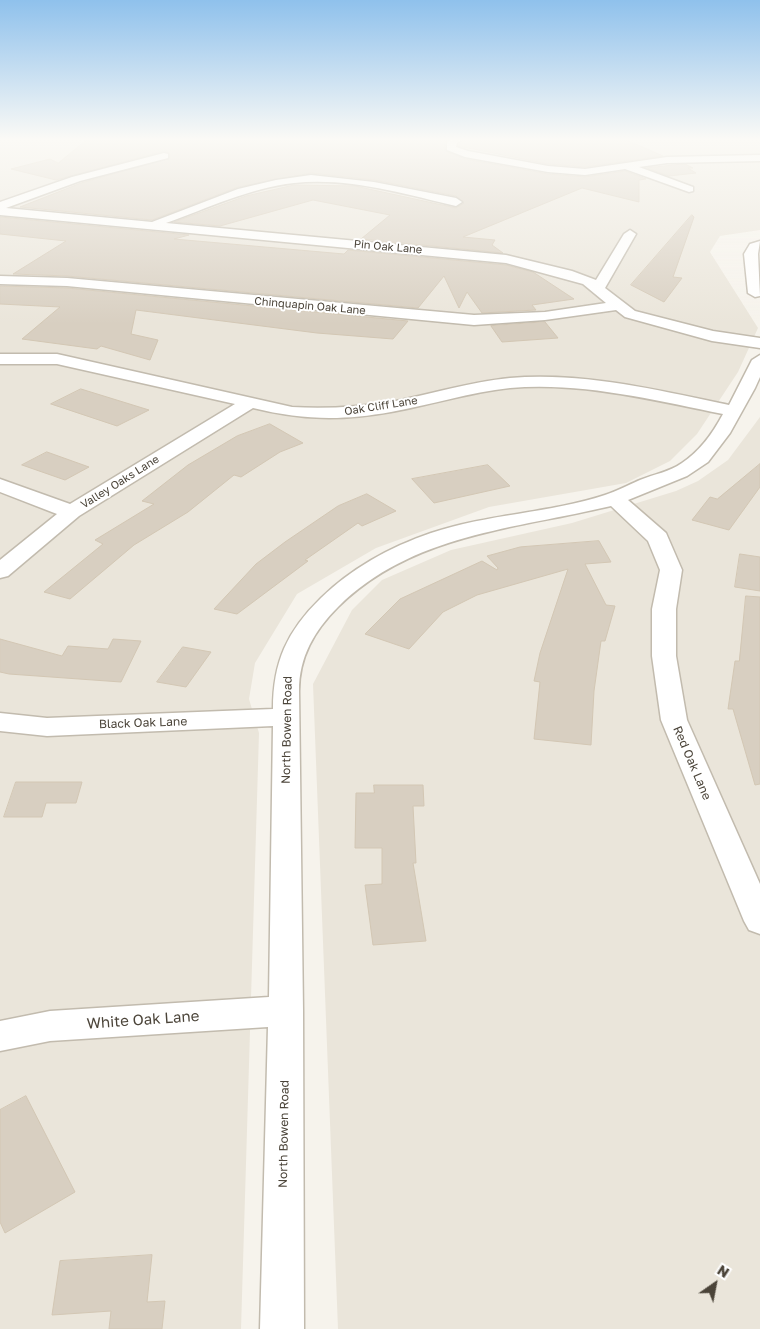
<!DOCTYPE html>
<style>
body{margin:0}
#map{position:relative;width:760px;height:1329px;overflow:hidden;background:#f6f3ec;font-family:"Golos Text",sans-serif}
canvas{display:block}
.north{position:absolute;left:690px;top:1259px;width:50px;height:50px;-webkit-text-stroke:4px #fff;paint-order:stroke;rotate:33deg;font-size:14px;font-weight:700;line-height:20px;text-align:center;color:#4b4439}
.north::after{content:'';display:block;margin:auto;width:18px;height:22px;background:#4b4439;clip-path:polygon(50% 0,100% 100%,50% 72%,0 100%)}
</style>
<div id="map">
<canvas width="760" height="1329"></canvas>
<div class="north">N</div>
</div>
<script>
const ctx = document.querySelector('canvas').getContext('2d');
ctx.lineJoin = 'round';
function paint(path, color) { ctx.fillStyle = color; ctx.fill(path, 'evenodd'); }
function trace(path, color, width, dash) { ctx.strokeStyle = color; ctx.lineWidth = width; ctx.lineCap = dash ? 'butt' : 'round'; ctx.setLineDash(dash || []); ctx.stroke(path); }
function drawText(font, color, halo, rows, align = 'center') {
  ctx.font = font + ' "Golos Text",sans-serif'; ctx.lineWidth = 4; ctx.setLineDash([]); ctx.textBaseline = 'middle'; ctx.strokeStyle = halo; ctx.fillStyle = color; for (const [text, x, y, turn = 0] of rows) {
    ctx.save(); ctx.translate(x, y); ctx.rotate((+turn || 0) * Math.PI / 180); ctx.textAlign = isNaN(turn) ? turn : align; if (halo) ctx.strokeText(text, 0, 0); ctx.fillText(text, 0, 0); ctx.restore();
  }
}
paint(new Path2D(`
 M0 138H760V230L720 236 710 252 758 328 738 372 697 434 670 461 626 483 489 507 376 548 297 594 255 663 249 699 259 733 241 1329H0Z
 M760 417V1329H338L313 684 352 610 382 580 451 550 572 523 676 491 698 481 728 460Z`), '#eae5da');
const building = new Path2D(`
 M89 138H449L445 142V151L465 159 548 174 585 177 625 171 646 179 639 180V202L582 188 463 237 495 240 492 245 503 253 361 239 390 215 313 200 220 226 174 222 246 196 294 185 355 186 456 208 464 203 456 196 374 180 311 173 238 187 152 220 20 207 81 183 170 158 169 153 164 151 56 180 11 169 50 159 58 163Z
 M467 138H622L663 156 585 167 548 164 458 146Z
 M685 164 693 168H688L696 173 669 176 647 168Z
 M692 215 694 217 673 277 682 278 664 302 631 285Z
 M0 217 189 235 174 239 344 254 348 250 506 265 533 272 574 299 532 305 536 310 482 313 467 292 459 308 444 276 418 308 67 276 13 274 66 241 0 234Z
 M0 286 67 288 408 321 393 339 317 333 136 310 131 334 158 340 150 360 101 346 97 349 22 339 60 307 0 304Z
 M545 322 558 338 502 342 491 326Z
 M81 389 149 410 117 426 51 404Z
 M270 424 303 443 280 452 241 477 234 475 188 512 134 545 70 599 44 592 103 544 95 540 154 504 142 501 188 465 237 436Z
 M47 452 89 467 65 480 22 465Z
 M760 464V487L729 530 692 520 710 497 717 499Z
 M488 465 510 486 434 503 412 479Z
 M367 494 396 511 362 526 358 523 305 560 308 561 237 614 214 609 256 564 285 542 338 506Z
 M599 541 611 562 585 564 606 605 615 606 605 641H601L594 691 591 745 534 739 540 682 534 681 540 653 568 569 477 595 443 612 409 649 365 634 400 599 482 561 497 570 498 568 487 556 520 547Z
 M740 554 760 557V591L735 587Z
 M746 596 760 597V784L755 785 733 709H728L735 661H739Z
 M0 639 62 656 68 646 108 649 113 639 141 641 121 682 9 674 0 672Z
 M183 647 211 652 186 687 157 682Z
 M16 782H82L76 803H46L42 817H4Z
 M374 785H423L424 806H413L416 863H413L426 941 373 945 365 885 382 884V848H355L356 793H374Z
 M26 1096 75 1192 5 1233 0 1222V1110Z
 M152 1255 147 1302 165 1301 162 1329H109L111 1311 52 1315 60 1261Z`);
paint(building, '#d8cfc1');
trace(building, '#d3c7b4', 1);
const minor = new Path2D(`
 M452 138H465L457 143 456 147 468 151 548 166 585 169 667 157 760 155V161L667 163 639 167 693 187V191L689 192 625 169 585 175 548 172 465 157 447 150V142Z
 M164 153 168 154V158L80 181 6 208 152 222 238 189 276 180 311 175 374 182 456 198 462 202 456 206C404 194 348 177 294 183 250 188 208 208 166 223L506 255 572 271 596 280 624 234 630 230 636 234 605 288 635 311 713 331 760 338V348L712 341 625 317 616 310 545 320 474 325 67 286 0 284V276L67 278 474 315 545 312 606 303 583 284 506 263 0 215V202L72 177Z
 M760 241 758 254 760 296 755 297 748 293 744 254 750 244Z
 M0 354H57L292 407C325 409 358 407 391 402 431 394 470 382 510 378 584 372 657 390 729 405L752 360 760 355V377L755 388 730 433 708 462 687 476 628 500 666 533 682 570 676 609V656L687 720 760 884V934L749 930 744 921 661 720 652 656V609L660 570 648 541 611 506C515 529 411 534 338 607 314 631 299 657 299 691L303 1011 304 1329H260L268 1027 50 1041 0 1051V1021L50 1011 269 997 273 726 47 736 0 731V713L47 718 273 709C273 662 287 631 321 598 352 568 390 547 431 533 487 514 551 513 605 495 617 491 628 485 640 480 654 474 670 472 682 463 700 451 713 433 723 414 653 400 582 382 510 388 470 392 431 405 391 412 341 421 302 420 253 408L79 516 8 576 0 578V560L57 514 0 492V479L70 504 235 404 57 364H0Z`);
trace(minor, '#c2bbae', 3);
paint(minor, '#fff');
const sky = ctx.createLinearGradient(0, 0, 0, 324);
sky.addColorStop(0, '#8fc1ec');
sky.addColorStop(0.43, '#fbfaf6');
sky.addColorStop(1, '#fbfaf600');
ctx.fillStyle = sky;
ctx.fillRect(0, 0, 760, 324);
drawText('11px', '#4b4439', '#fff', [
 ["Pin Oak Lane",388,247,5],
 ["Chinquapin Oak Lane",310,306,5],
 ["Oak Cliff Lane",381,406,-9],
 ["Valley Oaks Lane",120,482,-32]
]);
drawText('12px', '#4b4439', '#fff', [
 ["Black Oak Lane",143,723,-2],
 ["North Bowen Road",287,730,-89],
 ["Red Oak Lane",692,763,67],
 ["North Bowen Road",284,1134,-89]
]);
drawText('15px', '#4b4439', '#fff', [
 ["White Oak Lane",143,1020,-4]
]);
</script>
